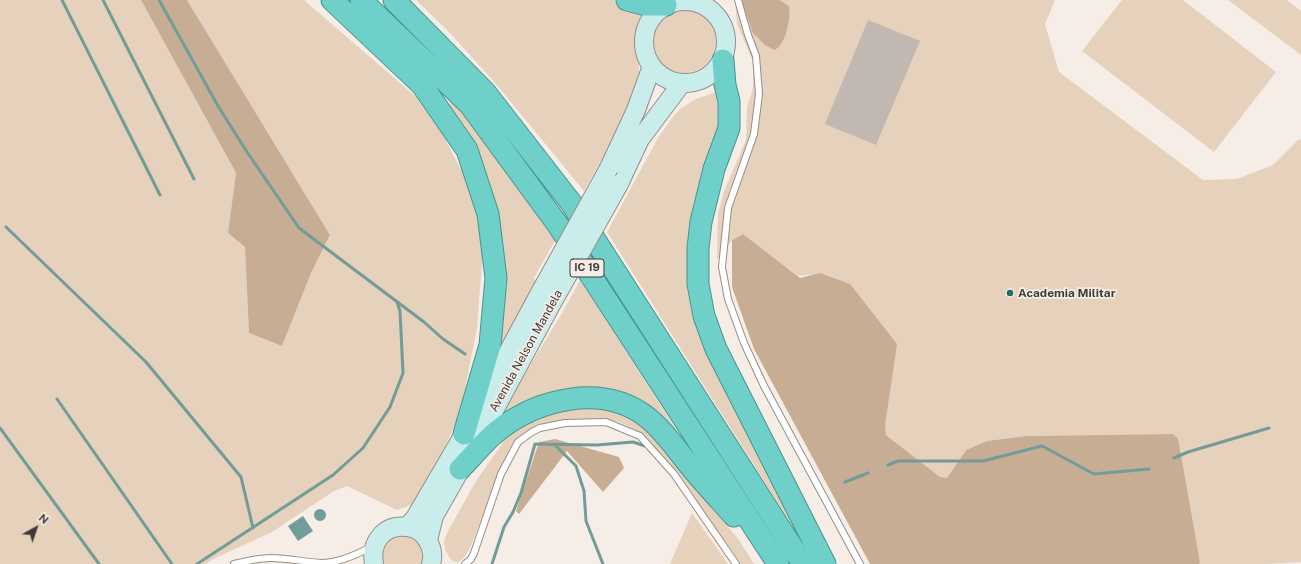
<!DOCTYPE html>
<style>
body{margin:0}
#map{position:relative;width:1301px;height:564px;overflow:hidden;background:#f6eee6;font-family:"Public Sans",sans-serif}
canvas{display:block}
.north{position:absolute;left:16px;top:508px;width:40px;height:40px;-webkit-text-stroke:3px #f6eee6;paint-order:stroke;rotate:40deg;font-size:11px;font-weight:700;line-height:16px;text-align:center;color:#3e3b38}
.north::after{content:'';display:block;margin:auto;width:14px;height:18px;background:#3e3b38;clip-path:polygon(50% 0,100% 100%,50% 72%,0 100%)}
</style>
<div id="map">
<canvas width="1301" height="564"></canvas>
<div class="north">N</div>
</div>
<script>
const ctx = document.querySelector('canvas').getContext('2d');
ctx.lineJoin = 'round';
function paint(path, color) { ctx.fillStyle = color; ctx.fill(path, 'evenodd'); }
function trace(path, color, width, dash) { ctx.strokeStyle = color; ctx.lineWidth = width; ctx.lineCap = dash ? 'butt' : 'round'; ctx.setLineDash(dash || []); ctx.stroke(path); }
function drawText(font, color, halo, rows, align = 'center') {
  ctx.font = font + ' "Public Sans",sans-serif'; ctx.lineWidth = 3.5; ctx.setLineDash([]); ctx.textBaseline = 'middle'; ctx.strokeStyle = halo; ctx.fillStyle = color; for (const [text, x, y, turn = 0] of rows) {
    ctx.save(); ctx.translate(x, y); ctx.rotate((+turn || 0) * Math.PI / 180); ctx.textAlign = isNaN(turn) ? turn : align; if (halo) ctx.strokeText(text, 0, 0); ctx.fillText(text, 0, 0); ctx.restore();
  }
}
paint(new Path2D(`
 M0 0H141L236 173 228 233 245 247 249 333 282 346 311 273 330 235 187 0H304L415 96 443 135 472 191 480 221V238L483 249 477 328 460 414 441 455 414 504 397 510 347 486 334 491 272 532 213 559 206 564H0Z
 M416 0H614L644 11C627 34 643 58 638 83 636 89 633 95 631 100 619 132 601 161 584 191L496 84 449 32Z
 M735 0H1055L1045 24 1059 72 1203 180 1237 179 1273 165 1299 139 1301 140V562L1267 564H1199L1200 561 1173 434 1026 436 987 441 966 450 947 478 940 477 886 435 885 425 817 274 798 276 743 234 732 240 717 260 718 214 724 191 746 140 747 107 753 88V62L737 24Z
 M1122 0H1183L1276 72 1214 152 1082 51Z
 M1228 0H1287L1301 11V55Z
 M652 41a32 32 0 1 1 64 0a32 32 0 1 1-64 0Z
 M719 91 723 115 692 265 802 541 607 232 658 138 672 118 680 109 696 99Z
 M453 102 488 147 556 239 534 278 536 281 492 370 496 332 480 168 448 104Z
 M580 280 684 442 611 395 497 419 561 315Z
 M605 407C627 416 637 421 655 439L739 540 754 564H741L726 542 648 442 634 429 617 421 601 419 554 423 536 427 519 437 511 446 503 464 470 548 463 559 457 563 451 560 445 550 444 541 448 531 476 481 502 444 501 438 508 431 559 408Z
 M692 513 728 564H670Z
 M396 535C400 535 406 535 410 536 422 540 424 553 423 564H380L379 561 386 540Z`), '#e6d1bc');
paint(new Path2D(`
 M141 0H187L330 235 311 273 282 346 249 333 245 247 228 233 236 173Z
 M741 0H779L789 6C791 17 786 46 774 50L765 45 753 33Z
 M743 234 800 278 820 273 850 284 897 344 885 425 886 435 940 477 947 478 966 450 987 441 1026 436 1173 434 1178 439 1200 562 1199 564H870L754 349 732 287V240Z
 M555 439 619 457 624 468 603 492 567 451 519 514 516 511 539 442Z`), '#c6ad94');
paint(new Path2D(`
 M314 515a6 6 0 1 1 12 0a6 6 0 1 1-12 0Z
 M303 516 313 531 298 541 288 526Z`), '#729c98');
trace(new Path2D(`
 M62 0 160 195
 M103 0 194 179
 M159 0 218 106 247 152 299 228 424 322 443 339 465 354
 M6 227 146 362 241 477 253 528
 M57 399 172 564
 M0 428 99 564
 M555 445 576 466 584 491 586 521 603 564
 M1174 458 1188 452 1269 428
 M888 465 898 461H983L1042 446 1094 474 1149 469
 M845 482 868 473
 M197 564 333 475 363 448 390 407 403 373 400 311 397 302
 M492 564 504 527 513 512 521 493 535 444 597 445 633 442 645 446`), '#729c98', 3);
paint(new Path2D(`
 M868 20 920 41 876 145 825 124Z`), '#c1b9b1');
const service = new Path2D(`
 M738 0 748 35 756 56 759 94 754 134 728 208 722 267 728 299 744 343 764 386 860 564
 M234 564C246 561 259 558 271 558 288 558 304 562 321 563 338 563 356 555 371 547
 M465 564 471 559 474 553 501 474 518 442 532 432 540 428 565 423 606 422 640 436 674 474 736 564`);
const secondary = new Path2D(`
 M644 42a41 41 0 1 1 82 0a41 41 0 1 1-82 0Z
 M609 168 636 110 652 66
 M619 184 640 139 682 83
 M407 527 415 518 464 434 542 289
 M428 540 434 516 497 405 552 303
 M374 564C370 542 384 524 407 527 424 528 436 548 431 564`);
const trunk = new Path2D(`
 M332 0 422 85 467 150 488 214 496 278 490 345 464 434
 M361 0 470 105 558 225 778 564
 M394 0 485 92 572 204 803 564
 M627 0 646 5H666
 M723 60 725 85 729 101V128L714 169 701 222 698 248V284L704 316 716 349 825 564
 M460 469C472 457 483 443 496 432 537 399 603 382 648 418 663 430 674 446 686 461 701 480 718 498 734 516`);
trace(service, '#968e86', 8);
trace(secondary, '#968e86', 20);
trace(trunk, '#46948e', 23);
trace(service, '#fff', 6);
trace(secondary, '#c9edeb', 18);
trace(trunk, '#6fd0ca', 21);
const secondaryBridge = new Path2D(`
 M542 289 609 168
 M552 303 619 184`);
trace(secondaryBridge, '#968e86', 20, []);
trace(secondaryBridge, '#c9edeb', 18);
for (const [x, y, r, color] of [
 [1010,293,4,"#216c67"]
]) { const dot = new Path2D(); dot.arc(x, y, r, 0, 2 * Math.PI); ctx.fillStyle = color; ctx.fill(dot); trace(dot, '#f6eee6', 1.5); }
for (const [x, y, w] of [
 [587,268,34]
]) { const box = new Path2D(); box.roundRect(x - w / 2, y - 9, w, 18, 3); ctx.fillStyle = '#f6eee6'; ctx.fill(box); trace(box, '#3e3b38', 1); }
drawText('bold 11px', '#3e3b38', null, [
 ["IC 19",587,268]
]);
drawText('bold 12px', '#3e3b38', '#f6eee6', [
 ["Academia Militar",1018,293]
], 'left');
drawText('12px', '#3e3b38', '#f6eee6', [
 ["Avenida Nelson Mandela",526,351,-61]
]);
</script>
